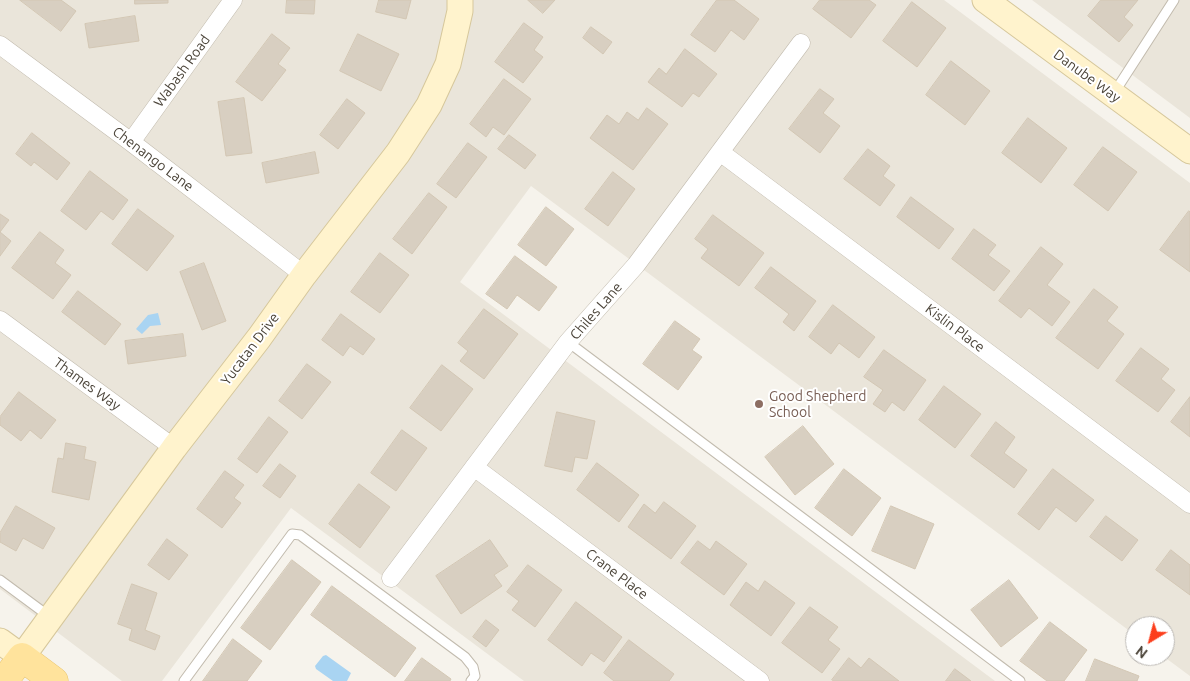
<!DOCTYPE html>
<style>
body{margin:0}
#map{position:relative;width:1190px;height:681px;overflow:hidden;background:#f6f3ec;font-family:Ubuntu,sans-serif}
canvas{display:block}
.north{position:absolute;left:1125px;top:616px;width:50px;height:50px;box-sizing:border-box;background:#fff;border:1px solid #b7b4b0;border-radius:50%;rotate:217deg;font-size:14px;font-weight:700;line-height:20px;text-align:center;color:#4b4439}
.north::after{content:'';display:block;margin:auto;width:18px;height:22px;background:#fc3f1d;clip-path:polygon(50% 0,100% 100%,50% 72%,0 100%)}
</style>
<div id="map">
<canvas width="1190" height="681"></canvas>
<div class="north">N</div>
</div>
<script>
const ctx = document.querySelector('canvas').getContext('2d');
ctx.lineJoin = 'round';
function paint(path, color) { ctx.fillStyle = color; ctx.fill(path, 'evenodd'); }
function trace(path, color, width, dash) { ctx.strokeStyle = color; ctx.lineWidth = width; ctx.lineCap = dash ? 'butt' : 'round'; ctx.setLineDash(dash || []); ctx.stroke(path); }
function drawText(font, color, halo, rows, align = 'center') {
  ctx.font = font + ' Ubuntu,sans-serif'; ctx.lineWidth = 4; ctx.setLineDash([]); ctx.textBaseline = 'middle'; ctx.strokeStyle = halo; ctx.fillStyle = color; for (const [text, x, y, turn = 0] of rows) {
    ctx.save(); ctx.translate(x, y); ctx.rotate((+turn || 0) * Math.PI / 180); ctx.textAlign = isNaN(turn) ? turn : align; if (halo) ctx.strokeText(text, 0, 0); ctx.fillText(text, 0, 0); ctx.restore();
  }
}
paint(new Path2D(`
 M0 0H944L1190 183V676L1163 656H1165V626H1135V635L531 186 460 282 995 681H524L291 508 162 681H122L0 589Z
 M1032 0H1190V119V118Z`), '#eae5da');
paint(new Path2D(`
 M158 313 161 325 150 326 142 334 136 329 148 315Z
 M326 655 351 673 347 681H333L316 669 315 666 323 656Z`), '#a9d4f2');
const building = new Path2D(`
 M20 0H61L76 11 61 31Z
 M135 0H168V3L135 4Z
 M287 0H315L314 14 286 13Z
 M379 0H411L406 19 376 12Z
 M528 0H555L543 13Z
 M717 0H734L759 19 744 40 731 30 715 52 691 35Z
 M820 0H869L876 5 851 38 813 9Z
 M1101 0H1138L1124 17 1133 25 1119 42 1088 16Z
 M912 2 946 28 917 67 883 41Z
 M135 16 139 41 89 48 85 24Z
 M524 23 543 37 534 50 543 57 523 83 495 62Z
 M591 27 612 42 603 54 583 38Z
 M272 34 290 48 278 64 286 70 262 101 236 82Z
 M358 34 399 54 381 91 340 71Z
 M685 49 717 74 699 97 693 93 682 107 648 82 659 68 666 74Z
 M951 61 990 91 965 125 926 95Z
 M504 79 531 99 504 135 493 127 486 137 470 124Z
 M820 89 834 99 823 113 840 126 820 153 789 129Z
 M244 98 252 153 226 156 218 102Z
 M347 99 365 113 338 149 320 135Z
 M647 108 668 124 633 170 590 138 607 115 619 124 627 112 638 120Z
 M1028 118 1067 148 1041 183 1002 153Z
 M32 133 70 163 57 180 34 162 31 166 16 154Z
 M509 135 536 155 525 169 498 149Z
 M468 143 487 157 456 198 437 184Z
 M1103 147 1137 172 1108 211 1074 185Z
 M868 149 890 166 883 176 895 185 880 206 844 179Z
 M315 152 319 173 266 183 262 163Z
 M90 171 128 200 113 220 101 211 86 230 61 211Z
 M613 172 635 189 608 226 585 209Z
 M429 193 447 207 412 254 393 239Z
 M911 197 954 229 939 249 897 217Z
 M546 207 574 229 546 266 518 245Z
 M138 209 174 236 147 271 112 244Z
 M1189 211 1190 212V272L1160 250Z
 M0 214 9 220 0 232Z
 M713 215 764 253 739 286 701 258 708 249 695 239Z
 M974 229 996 245 988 255 1010 271 994 291 952 259Z
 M0 232 11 241 0 256Z
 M40 232 64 250 55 263 71 275 53 299 12 268Z
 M1041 247 1063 264 1047 285 1070 302 1052 326 1029 308 1021 318 999 301Z
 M380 253 409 275 380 313 351 292Z
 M515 256 557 287 539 311 517 295 507 309 486 294Z
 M204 263 226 321 202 330 180 272Z
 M771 267 816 301 794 331 783 322 789 314 755 288Z
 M1094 289 1118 307 1107 321 1124 334 1098 369 1056 338Z
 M78 291 121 324 105 345 62 312Z
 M833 305 875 337 859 358 839 343 831 354 809 337Z
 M484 309 518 334 484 379 460 361 468 351 458 343Z
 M341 314 375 339 363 355 350 346 343 356 322 340Z
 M675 321 700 339 692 350 702 357 678 390 643 364Z
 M183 334 186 356 128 364 125 341Z
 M1141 348 1169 369 1161 379 1175 390 1158 412 1116 381Z
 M884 350 926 380 904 411 892 402 885 412 873 404 883 390 864 377Z
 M307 364 331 382 302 419 279 401Z
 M442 365 473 389 441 431 410 408Z
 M944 386 981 414 955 448 919 420Z
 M19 392 56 420 41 439 30 430 21 441 0 425V417Z
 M1190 397V437L1171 422Z
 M557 412 595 421 587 459 575 457 572 472 545 466Z
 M269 417 288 432 257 473 238 459Z
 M996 422 1015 437 1004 453 1027 470 1014 488 971 456Z
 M803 426 834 464 795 495 765 457Z
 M402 430 427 448 396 491 371 473Z
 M66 443 86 447 84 459 96 462 89 500 52 492 58 458 63 459Z
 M597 463 639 495 619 522 577 490Z
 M280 464 296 476 280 498 263 486Z
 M844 469 881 498 852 536 815 508Z
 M1053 469 1094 500 1076 522 1056 507 1039 530 1018 514Z
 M225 471 244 485 234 498 241 503 222 528 197 509Z
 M359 484 390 507 360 548 329 524Z
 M664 502 696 526 671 559 628 527 644 504 655 513Z
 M16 506 55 528 43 549 23 538 16 551 0 542V533Z
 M891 506 934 524 915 569 872 551Z
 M1106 516 1138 540 1122 561 1090 537Z
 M167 539 188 555 169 580 148 565Z
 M490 540 508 566 494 575 502 586 461 614 436 576Z
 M698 541 710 550 716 541 747 564 724 595 681 563Z
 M1171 550 1190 565V595L1156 570Z
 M292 560 321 582 270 650 241 628Z
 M528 565 562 590 535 627 512 610 519 601 507 592Z
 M1009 580 1038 618 1001 647 971 610Z
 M765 581 795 603 771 636 730 605 746 582 758 591Z
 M132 584 157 593 145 630 160 636 155 650 129 640 132 629 118 624Z
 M332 586 416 648 395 677 311 615Z
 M576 602 622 637 604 662 591 653 582 666 548 640Z
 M810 607 838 627 828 640 840 649 822 673 782 643Z
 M486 620 499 630 486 647 473 637Z
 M1050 622 1087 650 1064 681H1047L1020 661Z
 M233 639 262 661 247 681H203Z
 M629 640 674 674 669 681H614L604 673Z
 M422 658 451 679 450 681H405Z
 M849 658 861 668 869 658 899 681H834L832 680Z
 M1095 659 1139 676 1137 681H1086Z
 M955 669 971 681H946Z`);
paint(building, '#d8cfc1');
trace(building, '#d3c7b4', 1);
const lane = new Path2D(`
 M1114 93 1174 0
 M568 342 1020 681
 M0 580 50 617
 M184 681 292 534 300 535 465 657 473 667 475 676 471 681`);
const street = new Path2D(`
 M0 45 131 142 304 275
 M131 142 233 0
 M720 152 1190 504
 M0 320 174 448
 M474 467 760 681
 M391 578 568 342 636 265 801 43`);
const secondary = new Path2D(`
 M985 0 1190 151
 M0 641 22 657 174 448 259 338 304 275 398 153 429 105 448 64 460 11V0`);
const primary = new Path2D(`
 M4 681 22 657 54 681`);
trace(lane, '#c2bbae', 11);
trace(street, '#c2bbae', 19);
trace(secondary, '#d6c79b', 27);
trace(primary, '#e6c16a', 29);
trace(lane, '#fff', 9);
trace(street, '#fff', 18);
trace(secondary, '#fff3cd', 25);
trace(primary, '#ffe39c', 28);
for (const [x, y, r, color] of [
 [759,404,5,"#8d6e63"]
]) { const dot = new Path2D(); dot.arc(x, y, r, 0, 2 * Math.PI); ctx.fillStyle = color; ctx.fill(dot); trace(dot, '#fff', 2); }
drawText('14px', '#4b4439', '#fff', [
 ["Wabash Road",182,71,-54],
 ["Danube Way",1087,76,36],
 ["Chenango Lane",153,159,37],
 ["Chiles Lane",596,311,-49],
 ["Kislin Place",955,328,37],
 ["Yucatan Drive",250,349,-53],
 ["Thames Way",87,384,36],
 ["Crane Place",617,574,37]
]);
drawText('14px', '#785e54', '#fff', [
 ["Good Shepherd",769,396],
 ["School",769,412]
], 'left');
</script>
